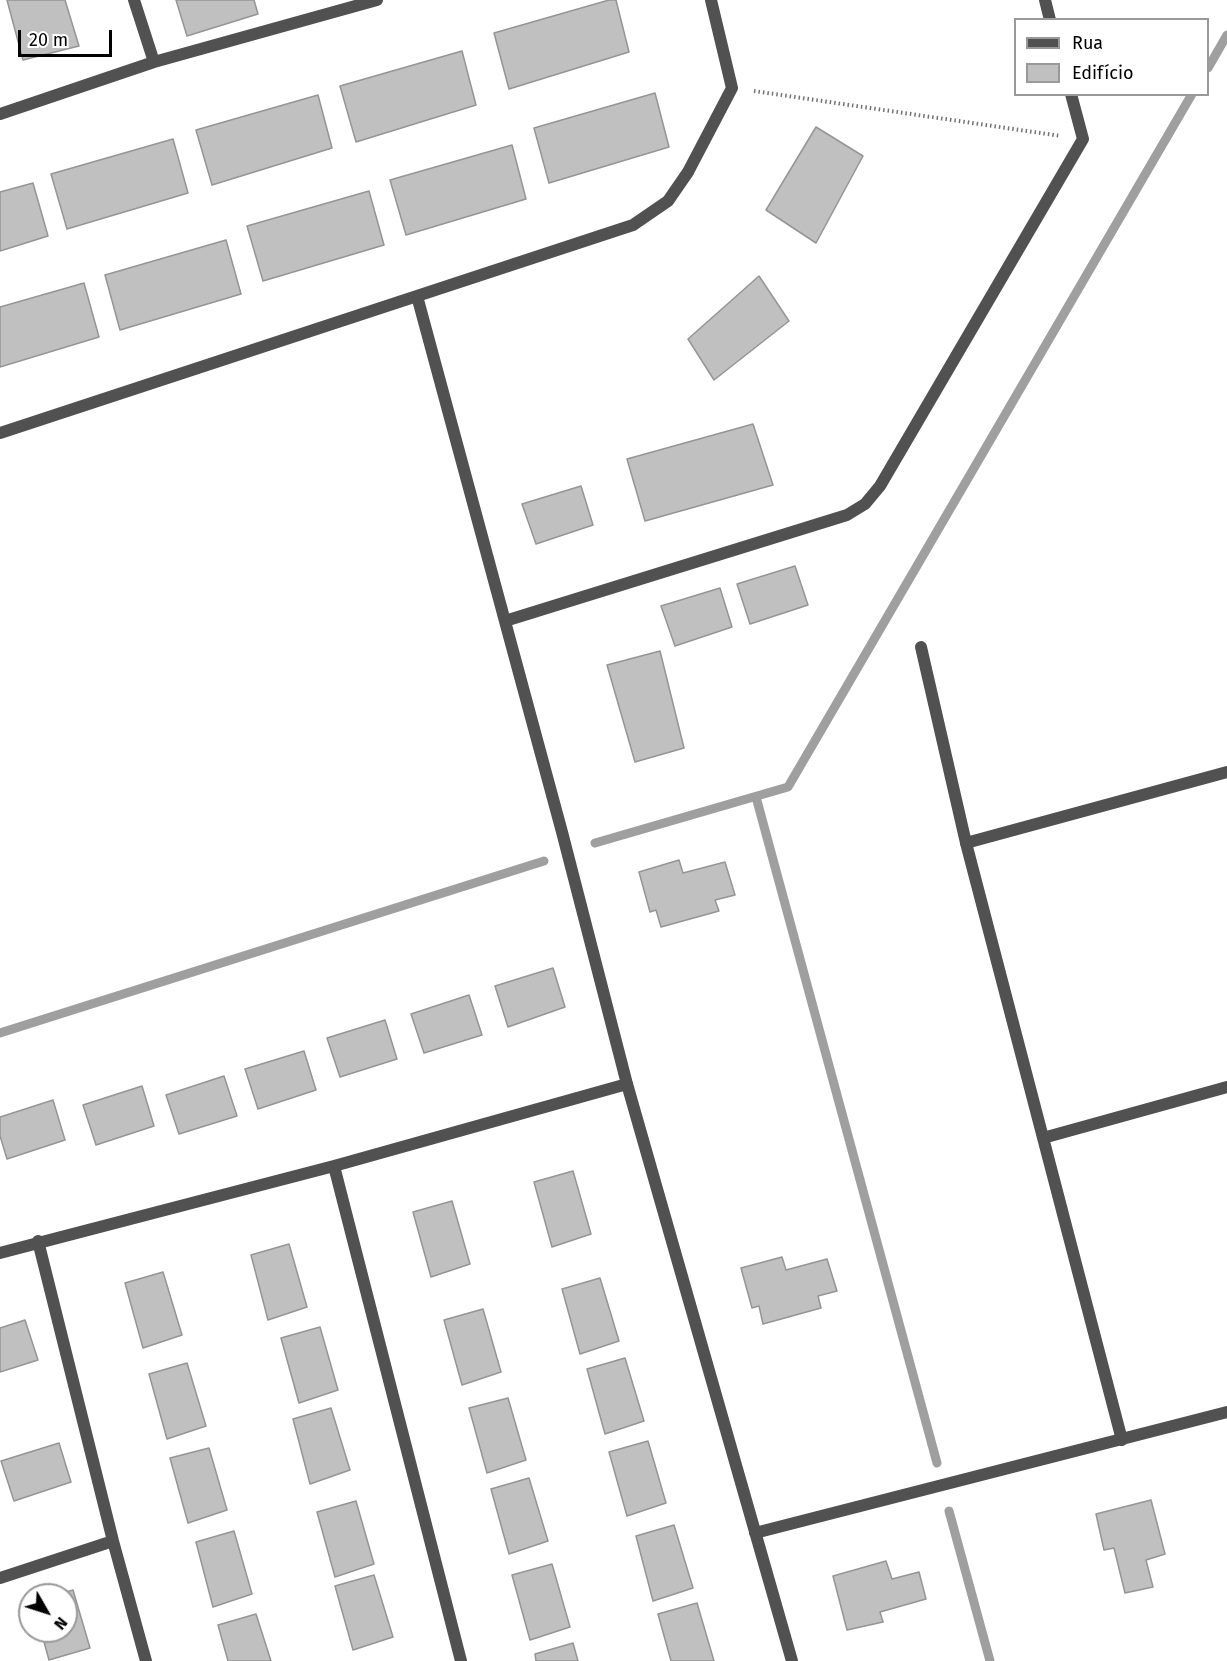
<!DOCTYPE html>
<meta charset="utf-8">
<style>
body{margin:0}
#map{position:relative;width:1227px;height:1661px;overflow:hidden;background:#fff;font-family:"Fira Sans",sans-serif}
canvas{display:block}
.legend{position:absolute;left:1014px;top:18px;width:195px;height:78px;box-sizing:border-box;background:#fff;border:2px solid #999;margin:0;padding:8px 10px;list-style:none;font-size:18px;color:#000}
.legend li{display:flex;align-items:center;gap:12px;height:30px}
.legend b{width:30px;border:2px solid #999}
.north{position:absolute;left:18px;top:1583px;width:60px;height:60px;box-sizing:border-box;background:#fff;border:2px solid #999;border-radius:50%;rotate:129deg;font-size:16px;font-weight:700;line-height:24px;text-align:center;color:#000}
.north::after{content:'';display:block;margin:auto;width:21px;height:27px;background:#000;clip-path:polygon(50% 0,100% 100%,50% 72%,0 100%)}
.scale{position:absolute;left:18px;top:30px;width:94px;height:27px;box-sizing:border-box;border:3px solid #000;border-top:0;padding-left:8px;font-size:18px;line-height:21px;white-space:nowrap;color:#000;-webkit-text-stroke:4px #fff;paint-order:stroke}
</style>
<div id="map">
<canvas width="1227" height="1661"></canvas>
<ul class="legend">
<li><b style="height:8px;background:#515151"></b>Rua</li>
<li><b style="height:16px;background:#c0c0c0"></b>Edifício</li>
</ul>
<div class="north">N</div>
<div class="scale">20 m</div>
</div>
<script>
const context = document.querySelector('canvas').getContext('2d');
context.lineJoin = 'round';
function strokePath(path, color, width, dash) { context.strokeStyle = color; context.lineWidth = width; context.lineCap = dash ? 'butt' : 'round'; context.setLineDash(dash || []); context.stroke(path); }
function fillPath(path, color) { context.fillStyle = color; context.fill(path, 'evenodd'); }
strokePath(new Path2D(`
 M1208,68L1227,35
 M756,797L937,1463
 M595,843L788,787L1192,94
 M0,1033L544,861
 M949,1511L990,1661`), '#9f9f9f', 9);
const building = new Path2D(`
 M7,0H65L79,46L23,60Z
 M176,0H254L258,14L187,36Z
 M609,0H616L629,52L509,89L494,33Z
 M462,51L476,105L356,142L340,86Z
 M655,93L669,147L549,183L534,128Z
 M318,95L332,148L212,185L196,130Z
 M816,127L863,156L816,243L766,210Z
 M173,139L188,193L67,229L51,174Z
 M512,145L526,199L406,235L390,180Z
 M33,183L48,236L0,251V192Z
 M369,191L384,245L263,281L247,226Z
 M226,240L241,294L120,330L105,275Z
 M759,276L789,321L714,380L688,339Z
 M84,283L99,337L0,367V307Z
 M753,424L773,485L645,521L627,459Z
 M581,486L593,525L536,544L522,504Z
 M795,566L808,605L750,624L737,584Z
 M720,588L732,627L675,646L661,606Z
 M660,651L684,748L635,762L607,665Z
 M679,860L683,873L725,862L735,895L715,900L719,911L661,927L656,910L650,912L639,872Z
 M553,968L565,1007L508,1027L495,986Z
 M469,995L482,1035L424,1053L411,1014Z
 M385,1020L397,1059L340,1077L327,1038Z
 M304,1051L316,1090L258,1109L245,1069Z
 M224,1076L237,1116L179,1134L166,1095Z
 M142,1086L154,1126L96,1145L83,1105Z
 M53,1100L65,1140L7,1159L0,1136V1117Z
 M573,1171L591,1234L552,1247L534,1182Z
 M452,1201L470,1264L431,1277L413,1212Z
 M289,1244L307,1307L268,1320L251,1255Z
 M782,1257L786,1270L827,1259L837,1291L818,1296L821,1308L763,1324L759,1306L752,1308L741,1268Z
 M163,1272L182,1335L143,1348L125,1283Z
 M600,1278L619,1341L580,1354L562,1289Z
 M483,1309L501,1372L462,1385L444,1320Z
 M25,1320L38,1360L0,1372V1328Z
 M320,1327L338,1390L299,1403L281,1338Z
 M625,1358L644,1421L605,1434L587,1369Z
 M187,1363L206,1426L167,1439L149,1374Z
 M508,1398L526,1460L487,1473L469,1408Z
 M331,1408L350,1470L310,1484L293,1419Z
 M648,1441L666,1503L627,1516L609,1452Z
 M59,1443L71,1482L14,1501L1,1461Z
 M209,1448L227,1510L188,1523L170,1458Z
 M529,1478L548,1541L509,1554L491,1489Z
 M1151,1500L1165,1554L1146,1560L1153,1587L1125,1593L1114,1548L1104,1550L1096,1514Z
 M356,1501L374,1564L335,1577L317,1512Z
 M674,1525L693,1588L653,1601L636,1536Z
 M234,1531L252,1594L213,1607L196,1542Z
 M886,1561L892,1579L919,1572L926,1599L880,1612L883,1622L847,1630L833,1576Z
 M552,1564L570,1627L530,1640L512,1575Z
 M374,1575L393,1637L353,1650L335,1586Z
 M73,1590L90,1648L49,1660L41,1631H66V1595H56Z
 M697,1603L714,1661H671L658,1614Z
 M256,1614L271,1661H228L218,1625Z
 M573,1643L578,1661H536L535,1654Z`);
fillPath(building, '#c0c0c0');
strokePath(building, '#959595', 1.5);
strokePath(new Path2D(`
 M754,91L1061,136`), '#737373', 4, [1.5, 3]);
strokePath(new Path2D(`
 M921,647L966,843`), '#515151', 12);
strokePath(new Path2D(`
 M134,0L154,62
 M1045,0L1050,20
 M0,114L154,62L377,0
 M417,296L562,832L627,1084L792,1661
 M0,433L633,225L668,201L688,172L732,88L711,0
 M505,621L847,515L865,504L880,486L1083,139L1071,94
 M1043,1138L1227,1087
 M334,1166L461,1661
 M38,1241L113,1541L146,1661
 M0,1253L334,1166L627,1084
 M1122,1440L966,843L1227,772
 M755,1533L1227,1412
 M0,1578L113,1541`), '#515151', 12);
</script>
